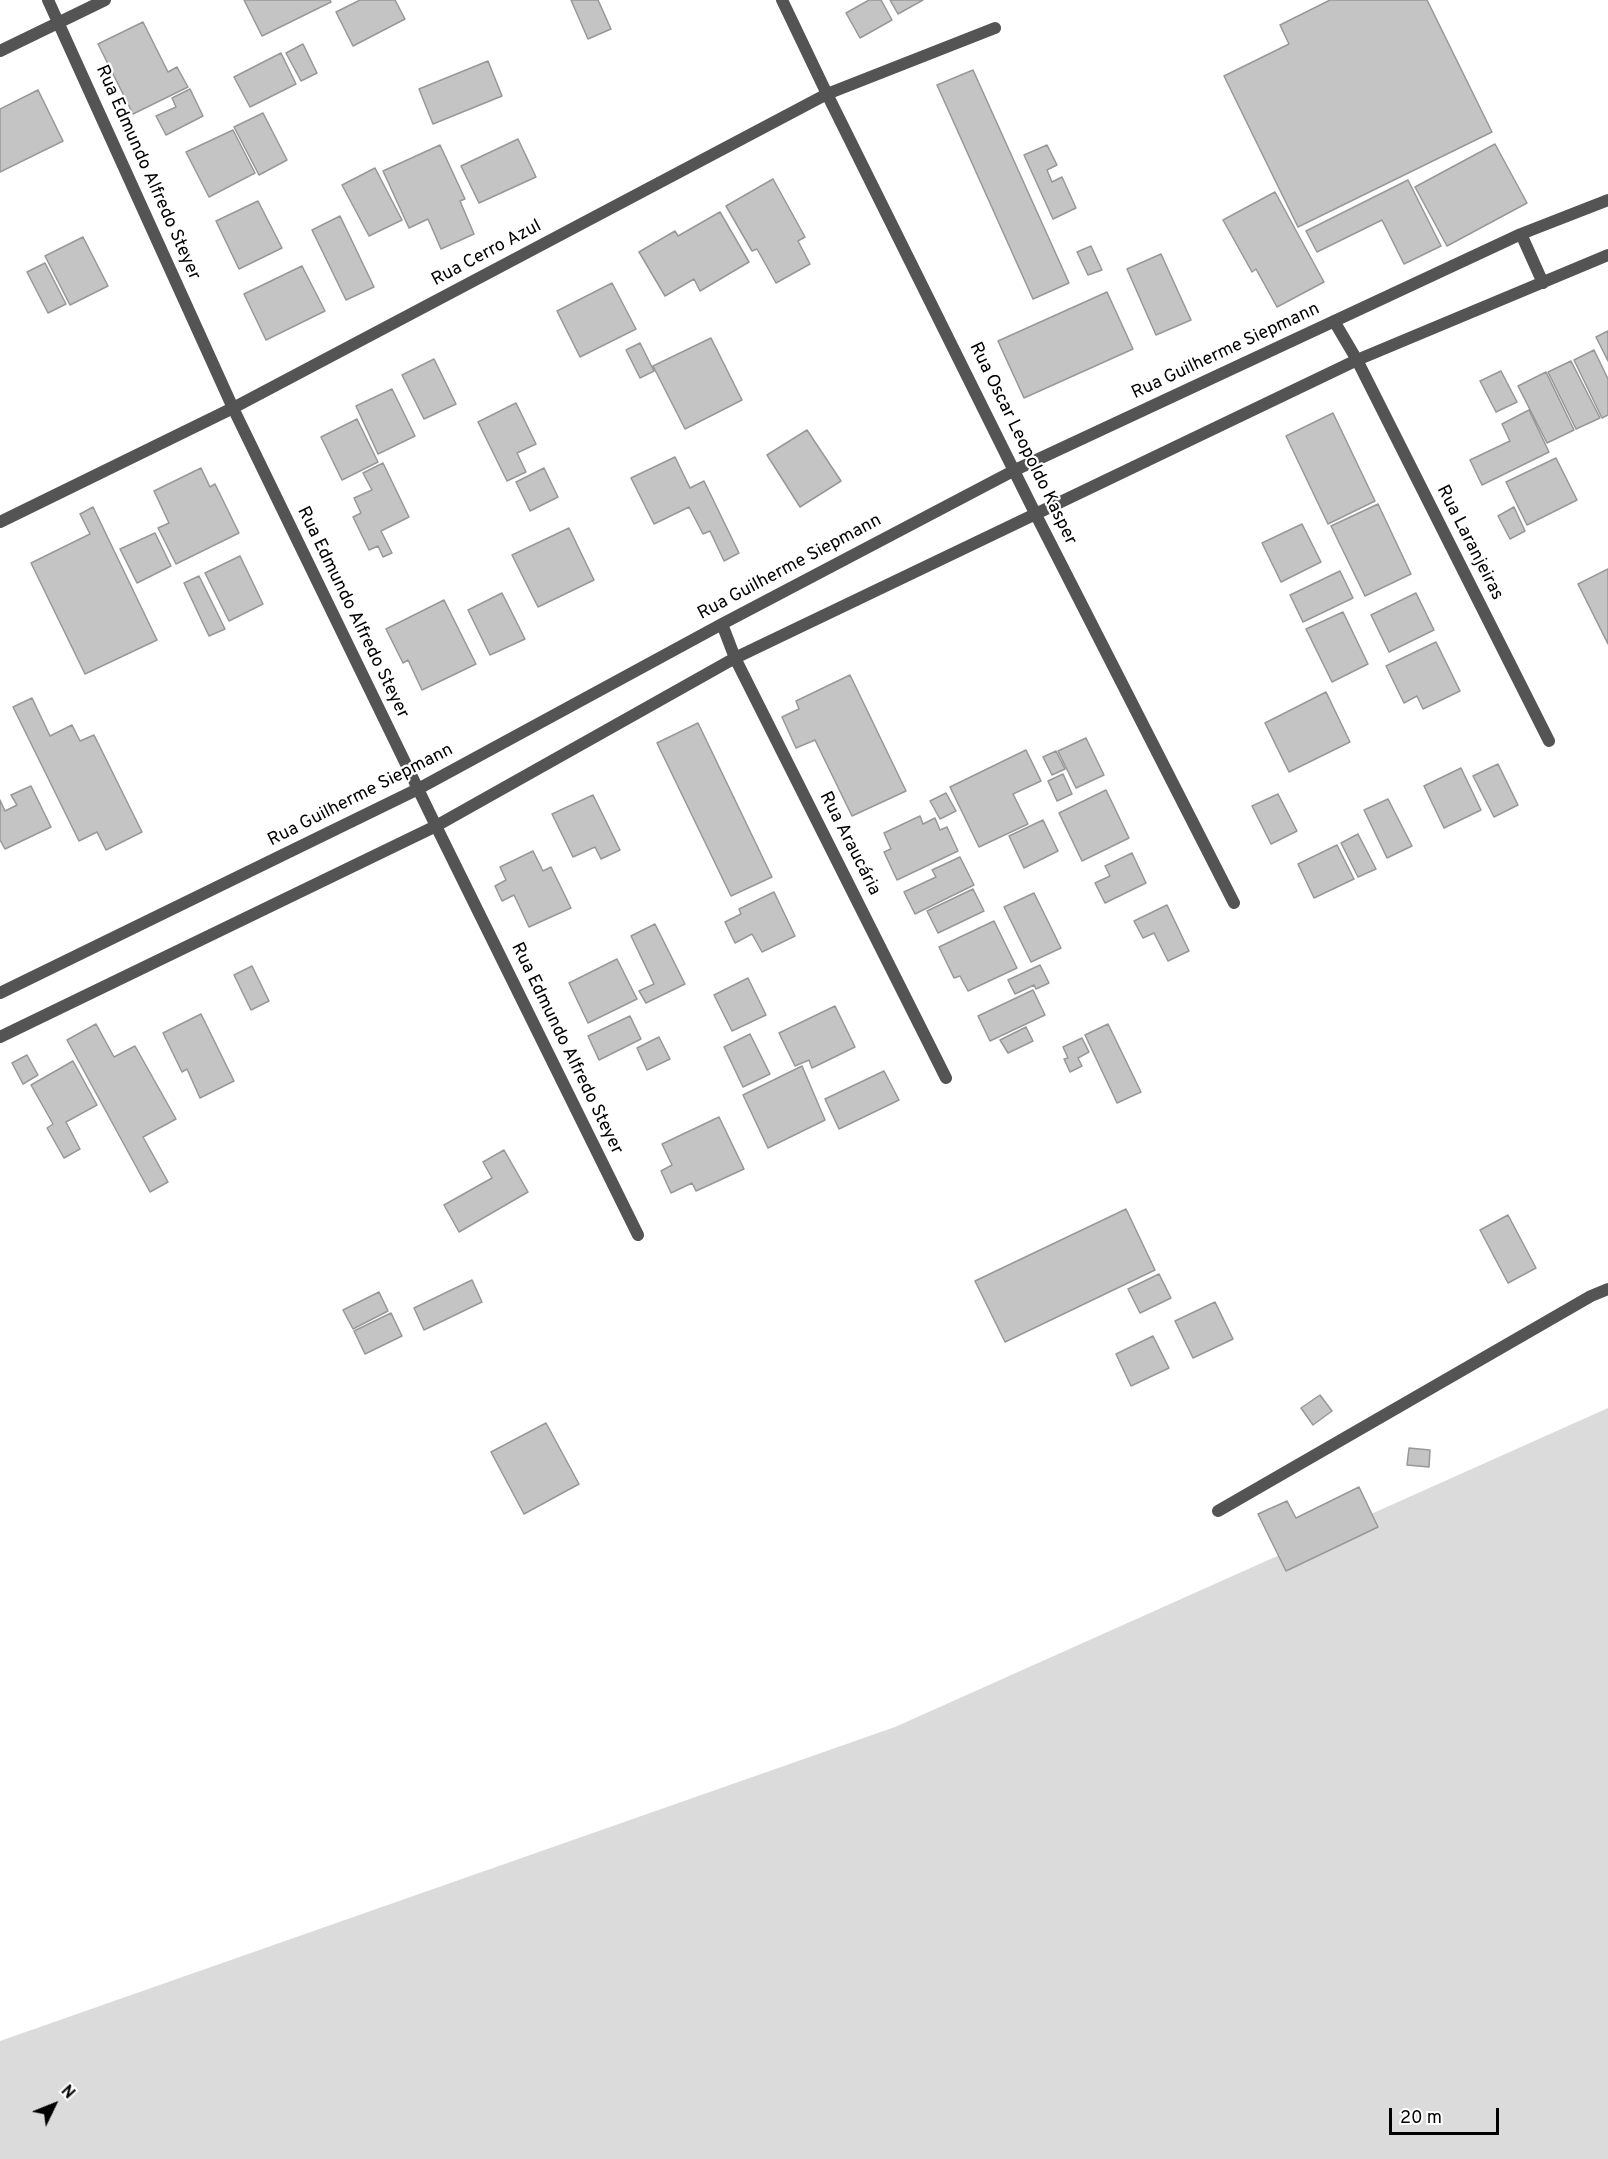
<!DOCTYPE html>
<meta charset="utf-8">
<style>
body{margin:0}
#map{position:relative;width:1608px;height:2159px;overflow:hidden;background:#fff;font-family:Overpass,sans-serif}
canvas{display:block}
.north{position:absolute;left:24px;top:2075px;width:60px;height:60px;-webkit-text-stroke:4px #fff;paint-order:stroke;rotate:47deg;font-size:16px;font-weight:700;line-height:24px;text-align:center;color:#000}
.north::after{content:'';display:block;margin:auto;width:21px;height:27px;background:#000;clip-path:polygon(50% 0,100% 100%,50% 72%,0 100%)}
.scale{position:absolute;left:1389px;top:2108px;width:110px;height:27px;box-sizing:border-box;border:3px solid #000;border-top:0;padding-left:8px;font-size:18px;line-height:21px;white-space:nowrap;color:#000;-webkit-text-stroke:4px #fff;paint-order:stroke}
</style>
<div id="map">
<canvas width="1608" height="2159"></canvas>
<div class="north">N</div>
<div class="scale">20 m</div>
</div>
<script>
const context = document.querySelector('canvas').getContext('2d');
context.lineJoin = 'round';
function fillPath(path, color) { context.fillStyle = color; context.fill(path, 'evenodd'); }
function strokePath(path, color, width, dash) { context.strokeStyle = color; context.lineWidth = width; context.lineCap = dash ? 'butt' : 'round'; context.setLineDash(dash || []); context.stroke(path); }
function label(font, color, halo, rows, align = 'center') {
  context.font = font + ' Overpass,sans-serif'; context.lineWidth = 4.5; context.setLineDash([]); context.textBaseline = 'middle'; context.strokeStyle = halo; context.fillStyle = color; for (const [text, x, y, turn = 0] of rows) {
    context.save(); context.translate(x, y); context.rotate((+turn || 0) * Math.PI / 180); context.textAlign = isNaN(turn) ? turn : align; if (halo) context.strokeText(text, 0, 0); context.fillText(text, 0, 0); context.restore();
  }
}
fillPath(new Path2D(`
 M1608,1408V2159H0V2041L895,1727Z`), '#dbdbdb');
const building = new Path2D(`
 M244,0H330L331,2L262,36Z
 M360,0H395L405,19L353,46L336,12Z
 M571,0H598L611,29L588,39Z
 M869,0H881L892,20L860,38L846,13Z
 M890,0H923L898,14Z
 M1330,0H1427L1492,132L1298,227L1224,76L1289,44L1280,25Z
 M143,22L168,72L177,67L188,87L133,114L98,44Z
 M303,44L317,73L301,81L286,53Z
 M281,53L296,84L250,107L234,77Z
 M488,61L502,96L433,124L419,89Z
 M973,70L1069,283L1033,299L937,85Z
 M190,89L203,116L166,135L156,116L176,107L172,98Z
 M38,90L63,141L0,172V109Z
 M263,113L287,160L259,175L234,127Z
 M233,130L255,173L209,197L186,152Z
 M518,139L536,177L479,203L461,166Z
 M1495,144L1527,203L1447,246L1415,187Z
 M440,145L465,199L460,201L474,234L441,249L428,219L409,228L383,171Z
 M1047,145L1057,165L1047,170L1052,182L1062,177L1076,208L1053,219L1024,155Z
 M375,168L402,220L369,236L342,185Z
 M773,179L805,237L798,241L810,264L776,283L757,249L752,251L726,206Z
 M1408,180L1441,246L1404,264L1382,220L1317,252L1306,231Z
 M1275,192L1324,282L1277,307L1256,269L1252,272L1223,220Z
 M258,201L282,248L239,269L216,221Z
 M720,212L749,262L700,291L694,279L665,296L639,252L675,231L678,236Z
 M340,216L374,287L346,300L312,230Z
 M83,237L108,286L70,305L45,256Z
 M1091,246L1102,270L1088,275L1077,252Z
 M1161,254L1191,320L1156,335L1127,269Z
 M45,263L66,304L48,313L27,272Z
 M302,266L325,311L266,340L244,294Z
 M612,283L636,329L580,357L557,311Z
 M1107,292L1133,349L1024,398L998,341Z
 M1608,331V361L1596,337Z
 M711,338L742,400L685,429L653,366Z
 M640,343L654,371L640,378L626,350Z
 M1594,350L1608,379V415L1602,418L1574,360Z
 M434,359L456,404L424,419L402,375Z
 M1571,361L1600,418L1576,429L1548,372Z
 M1501,371L1517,402L1496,412L1480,381Z
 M1546,372L1574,430L1547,443L1518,386Z
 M392,389L415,436L378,454L356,406Z
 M516,403L536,444L517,453L526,472L507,481L478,422Z
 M1529,410L1549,452L1482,485L1470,460L1510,441L1502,424Z
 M1333,413L1375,501L1328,524L1286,436Z
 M357,419L378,462L342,480L321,437Z
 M807,430L841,481L800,507L767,455Z
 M675,457L690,488L704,481L739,553L724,561L710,531L703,534L689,507L654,524L631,478Z
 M1556,458L1577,500L1527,525L1506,482Z
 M383,463L409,517L381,531L392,553L383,557L378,546L369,550L353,517L361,513L354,498L372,490L363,473Z
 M201,468L210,487L215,484L239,533L176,564L158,528L169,523L154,491Z
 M544,468L558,497L530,511L516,482Z
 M1378,504L1411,574L1365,596L1331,526Z
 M93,507L157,640L85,674L31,563L90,534L80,514Z
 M1514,507L1525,531L1510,539L1498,516Z
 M1302,524L1321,562L1281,582L1262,543Z
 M569,528L594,580L538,607L512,555Z
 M155,533L171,566L137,583L120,549Z
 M240,556L263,604L229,621L205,573Z
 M1608,569V644L1578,584Z
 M1340,571L1353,598L1303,622L1290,595Z
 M199,576L225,629L209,636L184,583Z
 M502,593L525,639L490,655L468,610Z
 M1416,593L1434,630L1389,652L1371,615Z
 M444,600L476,664L422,690L408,660L403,663L386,629Z
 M1343,612L1368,664L1332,682L1306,629Z
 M1436,642L1460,691L1423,709L1417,696L1404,703L1386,666Z
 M850,675L906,791L852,816L815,740L796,748L782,717L799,709L796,701Z
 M1326,692L1350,742L1289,772L1265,723Z
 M32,698L50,736L72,725L80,741L94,735L142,832L106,850L97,832L79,841L13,707Z
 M698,723L772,877L731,896L657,743Z
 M1086,738L1104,775L1076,788L1058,751Z
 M1026,750L1041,781L1013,794L1028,824L979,847L950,787Z
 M1056,751L1065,769L1052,775L1043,757Z
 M1498,764L1518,805L1494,817L1473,776Z
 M1461,768L1481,810L1444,828L1424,786Z
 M1063,774L1072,794L1057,801L1048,781Z
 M31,786L51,827L5,849L0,840V800L5,811L17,805L11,795Z
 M1106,790L1129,838L1082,861L1059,813Z
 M946,793L956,811L940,819L930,801Z
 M1278,794L1297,831L1271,844L1252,806Z
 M593,795L620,850L601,859L595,847L573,857L552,814Z
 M1388,799L1412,846L1387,858L1364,810Z
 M920,816L923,824L935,818L940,830L947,827L958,851L897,880L884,852L891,849L884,833Z
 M1043,820L1058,851L1024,868L1009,836Z
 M1358,834L1376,869L1358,877L1341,843Z
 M1337,845L1354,879L1314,898L1298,864Z
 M533,851L543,871L551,867L571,908L529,927L514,895L502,901L495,886L506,880L500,867Z
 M1132,853L1146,883L1105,903L1095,883L1110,876L1105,866Z
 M960,857L974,885L915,914L904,892L936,877L932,870Z
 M973,889L984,911L938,933L927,911Z
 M774,892L795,936L762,952L752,934L735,943L725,922L741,914L739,909Z
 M1034,893L1061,948L1031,962L1004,907Z
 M1167,905L1189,951L1168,961L1154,933L1143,938L1134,921Z
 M994,921L1017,968L968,991L960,976L954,978L939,947Z
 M655,924L685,984L646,1003L639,991L654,984L631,936Z
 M617,959L637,999L588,1023L569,983Z
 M1040,965L1049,983L1036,989L1034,985L1015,994L1008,980Z
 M252,966L269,1001L251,1010L234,975Z
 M748,978L766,1015L732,1031L714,995Z
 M1033,990L1045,1015L990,1041L978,1016Z
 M835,1006L855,1047L812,1068L809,1060L795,1066L779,1033Z
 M201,1014L234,1081L200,1098L187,1069L182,1072L163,1033Z
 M630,1016L641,1039L599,1060L588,1036Z
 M96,1024L114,1057L135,1046L176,1119L143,1137L168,1182L150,1192L67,1040Z
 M1108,1024L1141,1092L1117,1103L1085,1035Z
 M1026,1027L1033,1041L1008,1053L1000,1040Z
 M750,1034L770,1074L743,1087L724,1047Z
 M659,1037L670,1059L647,1070L637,1048Z
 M1082,1038L1089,1052L1078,1058L1082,1066L1070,1072L1064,1059L1068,1058L1063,1047Z
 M27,1055L38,1075L23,1084L12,1063Z
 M73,1061L97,1105L66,1122L80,1149L64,1158L47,1128L53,1124L31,1085Z
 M802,1066L825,1120L768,1148L743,1095Z
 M884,1071L899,1100L839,1129L825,1099Z
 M719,1117L744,1169L696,1191L692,1183L671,1193L661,1171L672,1165L662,1144Z
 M504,1150L528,1192L459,1232L444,1205L492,1178L483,1162Z
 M1126,1209L1155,1270L1005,1342L975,1281Z
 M1508,1215L1536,1268L1508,1283L1480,1230Z
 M1159,1274L1171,1298L1140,1313L1128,1289Z
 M472,1280L482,1302L424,1330L414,1308Z
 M379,1292L388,1311L353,1329L343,1310Z
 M1215,1302L1233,1339L1193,1358L1175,1321Z
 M391,1313L402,1336L365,1354L354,1331Z
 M1153,1336L1169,1368L1131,1386L1116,1354Z
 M1320,1395L1332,1411L1313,1425L1301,1408Z
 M546,1423L579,1484L524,1514L491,1452Z
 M1409,1448L1430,1450L1429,1467L1407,1465Z
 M1359,1487L1378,1527L1286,1571L1258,1514L1287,1501L1296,1518Z`);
fillPath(building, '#c4c4c4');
strokePath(building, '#989898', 1.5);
strokePath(new Path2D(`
 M48,0L233,408L436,826L638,1235
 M995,28L827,94L1035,513L1234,903
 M0,51L105,0
 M1521,234L1543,283
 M1334,321L1357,360L1549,741
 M722,624L735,658L946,1078
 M0,993L418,789L722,624L1015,470L1521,234L1608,200
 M0,1037L436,826L735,658L1357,360L1608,255
 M1218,1511L1591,1296L1608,1289`), '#545454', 12);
strokePath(new Path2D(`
 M0,522L233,408L827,94L782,0`), '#545454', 12);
label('18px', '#000', '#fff', [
 ["Rua Edmundo Alfredo Steyer",147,173,66],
 ["Rua Cerro Azul",487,254,-28],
 ["Rua Guilherme Siepmann",1226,352,-25],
 ["Rua Oscar Leopoldo Kasper",1022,444,64],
 ["Rua Laranjeiras",1469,543,63],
 ["Rua Guilherme Siepmann",790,568,-28],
 ["Rua Edmundo Alfredo Steyer",352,613,64],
 ["Rua Guilherme Siepmann",361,796,-27],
 ["Rua Araucária",849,844,63],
 ["Rua Edmundo Alfredo Steyer",566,1049,64]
]);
</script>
